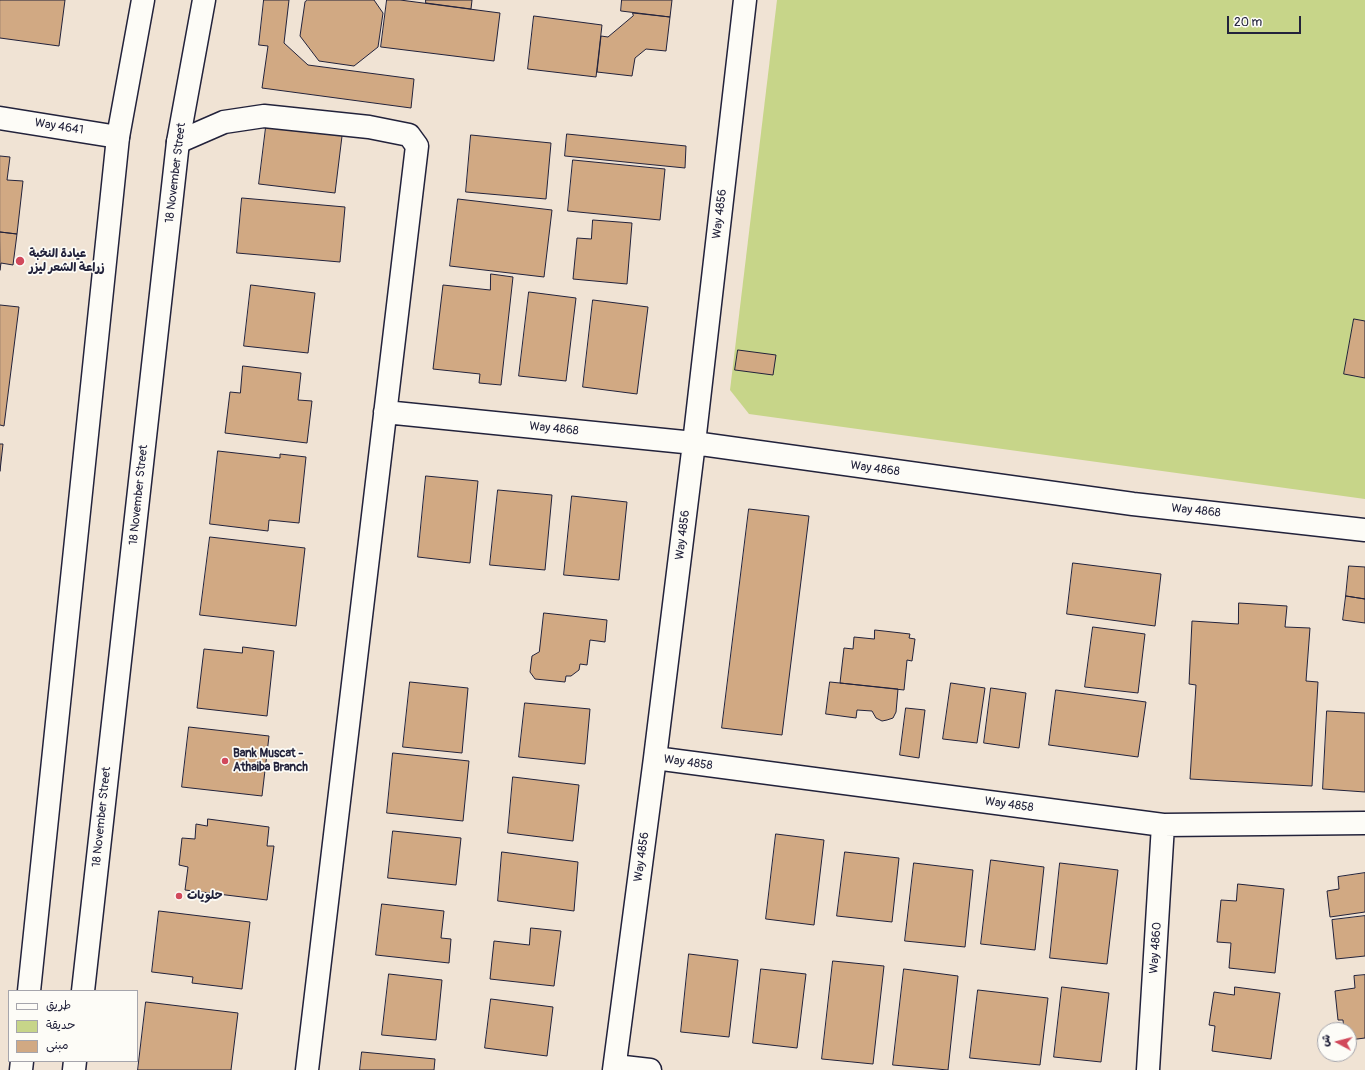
<!DOCTYPE html>
<meta charset="utf-8">
<style>
body{margin:0}
#map{position:relative;width:1365px;height:1070px;overflow:hidden;background:#f0e3d4;font-family:Pangolin,"Playpen Sans Arabic",sans-serif}
canvas{display:block}
.legend{position:absolute;left:8px;top:990px;width:130px;height:72px;box-sizing:border-box;background:#fdfcf7;border:1px solid #a5a5ac;margin:0;padding:5px 7px;list-style:none;font-size:12px;color:#22223b}
.legend li{display:flex;align-items:center;gap:8px;height:20px}
.legend b{width:20px;border:1px solid #a5a5ac}
.north{position:absolute;left:1317px;top:1022px;width:40px;height:40px;box-sizing:border-box;background:#fdfcf7;border:1px solid #a5a5ac;border-radius:50%;rotate:277deg;font-size:11px;font-weight:700;line-height:16px;text-align:center;color:#22223b}
.north::after{content:'';display:block;margin:auto;width:14px;height:18px;background:#d1495b;clip-path:polygon(50% 0,100% 100%,50% 72%,0 100%)}
.scale{position:absolute;left:1227px;top:16px;width:74px;height:18px;box-sizing:border-box;border:2px solid #22223b;border-top:0;padding-left:5px;font-size:12px;line-height:14px;white-space:nowrap;color:#22223b;-webkit-text-stroke:3px #fdfcf7;paint-order:stroke}
</style>
<div id="map">
<canvas width="1365" height="1070"></canvas>
<ul class="legend">
<li><b style="height:5px;background:#fdfcf7"></b>طريق</li>
<li><b style="height:11px;background:#c7d589"></b>حديقة</li>
<li><b style="height:11px;background:#d1a983"></b>مبنى</li>
</ul>
<div class="north">ش</div>
<div class="scale">20 m</div>
</div>
<script>
const context = document.querySelector('canvas').getContext('2d');
context.lineJoin = 'round';
function fillPath(path, color) { context.fillStyle = color; context.fill(path, 'evenodd'); }
function strokePath(path, color, width, dash) { context.strokeStyle = color; context.lineWidth = width; context.lineCap = dash ? 'butt' : 'round'; context.setLineDash(dash || []); context.stroke(path); }
function label(font, color, halo, rows, align = 'center') {
  context.font = font + ' Pangolin,"Playpen Sans Arabic",sans-serif'; context.lineWidth = 3.5; context.setLineDash([]); context.textBaseline = 'middle'; context.strokeStyle = halo; context.fillStyle = color; for (const [text, x, y, turn = 0] of rows) {
    context.save(); context.translate(x, y); context.rotate((+turn || 0) * Math.PI / 180); context.textAlign = isNaN(turn) ? turn : align; if (halo) context.strokeText(text, 0, 0); context.fillText(text, 0, 0); context.restore();
  }
}
fillPath(new Path2D(`
 M777,0H1365V499L749,414L730,390Z`), '#c7d589');
const building = new Path2D(`
 M0,0H65L59,46L0,38Z
 M264,0H289L284,43L308,65L414,79L411,108L262,88L268,46L259,45Z
 M308,0H374L383,13L378,47L354,66L319,61L300,36L305,2Z
 M387,0H400L500,13L494,61L381,47Z
 M426,0H472L471,9L426,3Z
 M622,0H672L670,17L621,11Z
 M633,13L670,17L666,51L646,49L635,58L632,76L597,72L601,36L608,37L633,16Z
 M534,16L602,25L596,77L528,69Z
 M267,119L343,128L335,193L259,184Z
 M567,134L686,146L685,168L565,156Z
 M471,135L551,143L546,199L466,192Z
 M0,156L10,157L7,180L23,181L17,234L0,232Z
 M573,160L665,169L660,220L568,211Z
 M242,198L345,207L340,262L237,253Z
 M458,199L552,210L544,277L450,266Z
 M593,220L632,223L627,284L573,279L577,238L591,239Z
 M0,232L17,234L13,265L1,263L0,270Z
 M491,274L513,277L501,385L479,383L480,374L433,369L443,285L490,290Z
 M251,285L315,293L308,353L244,346Z
 M529,292L576,298L566,381L519,376Z
 M593,300L648,307L637,394L583,387Z
 M0,305L19,307L4,426L0,425Z
 M1354,319L1365,321V378L1344,374Z
 M738,350L776,355L773,375L735,370Z
 M243,366L301,373L298,400L312,401L307,443L225,433L230,392L240,393Z
 M0,444H3L0,471Z
 M218,451L280,458V454L306,457L299,523L269,520L268,531L210,524Z
 M426,476L478,481L470,563L418,557Z
 M498,490L552,495L545,570L490,565Z
 M572,496L627,502L619,580L564,575Z
 M749,509L809,516L782,735L722,728Z
 M210,537L305,548L296,626L200,615Z
 M1073,563L1161,574L1155,626L1067,614Z
 M1349,566L1365,567V599L1346,596Z
 M1346,596L1365,599V623L1343,620Z
 M1239,603L1287,606L1285,627L1310,628L1306,681L1318,682L1312,786L1190,779L1196,685L1189,684L1192,621L1238,624Z
 M544,613L607,620L605,642L590,640L587,665L580,664L579,670L571,676H566L565,682L535,679L530,672L532,656L539,652Z
 M1093,627L1145,634L1138,693L1085,687Z
 M875,630L910,634L909,638L915,639L912,661L907,660L904,690L840,683L844,648L853,649L854,637L874,639Z
 M243,647L274,651L267,716L197,708L204,649L242,653Z
 M410,682L468,688L462,753L403,747Z
 M830,682L898,689L896,712L893,718L887,720L882,721L876,718L872,711L857,710L856,718L826,714Z
 M951,683L985,688L977,743L943,739Z
 M991,688L1026,693L1019,748L984,743Z
 M1056,690L1146,702L1138,757L1049,745Z
 M525,703L590,709L585,764L519,757Z
 M906,708L925,710L919,758L900,755Z
 M1327,711L1365,713V792L1323,789Z
 M189,727L269,736L262,796L182,787Z
 M393,753L469,761L463,821L387,813Z
 M513,777L579,785L573,841L508,833Z
 M208,819L269,827L267,846H274L267,900L185,890L188,867L179,865L182,838L195,839L196,824L207,826Z
 M393,831L461,838L456,885L388,878Z
 M776,834L824,840L814,925L766,919Z
 M502,852L578,862L574,911L498,901Z
 M845,852L899,858L892,922L837,916Z
 M991,860L1044,867L1035,950L981,944Z
 M914,863L973,870L965,947L905,941Z
 M1060,863L1118,870L1107,964L1050,958Z
 M1365,873V912L1330,917L1327,891L1339,889L1338,877Z
 M1238,884L1284,889L1275,973L1229,968L1231,943L1217,942L1221,900L1236,901Z
 M382,904L444,911L441,938L451,939L449,963L376,955Z
 M159,911L250,922L242,989L192,983L193,977L152,972Z
 M1365,916V956L1336,959L1332,920Z
 M531,928L561,931L554,986L490,979L494,941L529,945Z
 M689,954L738,960L729,1037L681,1032Z
 M833,961L884,966L873,1064L822,1059Z
 M761,969L806,974L797,1048L753,1043Z
 M904,969L958,976L948,1070L893,1065Z
 M389,974L442,980L436,1040L382,1035Z
 M1365,975V1038L1349,1040V1030H1344L1343,1020H1338L1335,991L1355,988L1354,976Z
 M1062,987L1109,993L1101,1062L1054,1057Z
 M1235,987L1280,993L1271,1059L1212,1051L1215,1026L1209,1025L1214,992L1234,995Z
 M978,990L1048,998L1040,1065L970,1058Z
 M491,999L553,1007L547,1056L485,1048Z
 M146,1002L238,1013L231,1070H138Z
 M362,1052L435,1059L434,1070H360Z`);
fillPath(building, '#d1a983');
strokePath(building, '#22223b', 1);
const minor = new Path2D(`
 M0,118L118,137
 M178,142L224,122L264,116L369,127L409,135L417,146L307,1070
 M385,412L694,443L1133,504L1365,530
 M655,758L1163,825L1365,823
 M615,1066L650,1070
 M614,1070L655,758L694,443L745,0
 M1148,1070L1163,825`);
const primary = new Path2D(`
 M29,991L118,137L143,0
 M83,991L178,142L204,0
 M21,1070L22,1061
 M74,1070L75,1061`);
strokePath(minor, '#22223b', 25);
strokePath(primary, '#22223b', 25);
strokePath(minor, '#fdfcf7', 22);
strokePath(primary, '#fdfcf7', 22);
for (const [x, y, r, color] of [
 [20,261,5,"#d1495b"],
 [225,761,4,"#d1495b"],
 [179,896,4,"#d1495b"]
]) { const dot = new Path2D(); dot.arc(x, y, r, 0, 2 * Math.PI); context.fillStyle = color; context.fill(dot); strokePath(dot, '#fdfcf7', 1.5); }
label('12px', '#22223b', '#fdfcf7', [
 ["Way 4641",59,127,9],
 ["18 November Street",176,173,-83],
 ["Way 4856",720,214,-83],
 ["Way 4868",554,429,6],
 ["Way 4868",875,469,8],
 ["18 November Street",139,495,-84],
 ["Way 4868",1196,511,6],
 ["Way 4856",683,535,-83],
 ["Way 4858",688,763,8],
 ["Way 4858",1009,805,8],
 ["18 November Street",102,817,-84],
 ["Way 4856",642,857,-82],
 ["Way 4860",1156,948,-86]
]);
label('bold 12px', '#22223b', '#fdfcf7', [
 ["عيادة النخبة",29,254],
 ["زراعة الشعر ليزر",29,268],
 ["Bank Muscat -",233,754],
 ["Athaiba Branch",233,768],
 ["حلويات",187,896]
], 'left');
</script>
